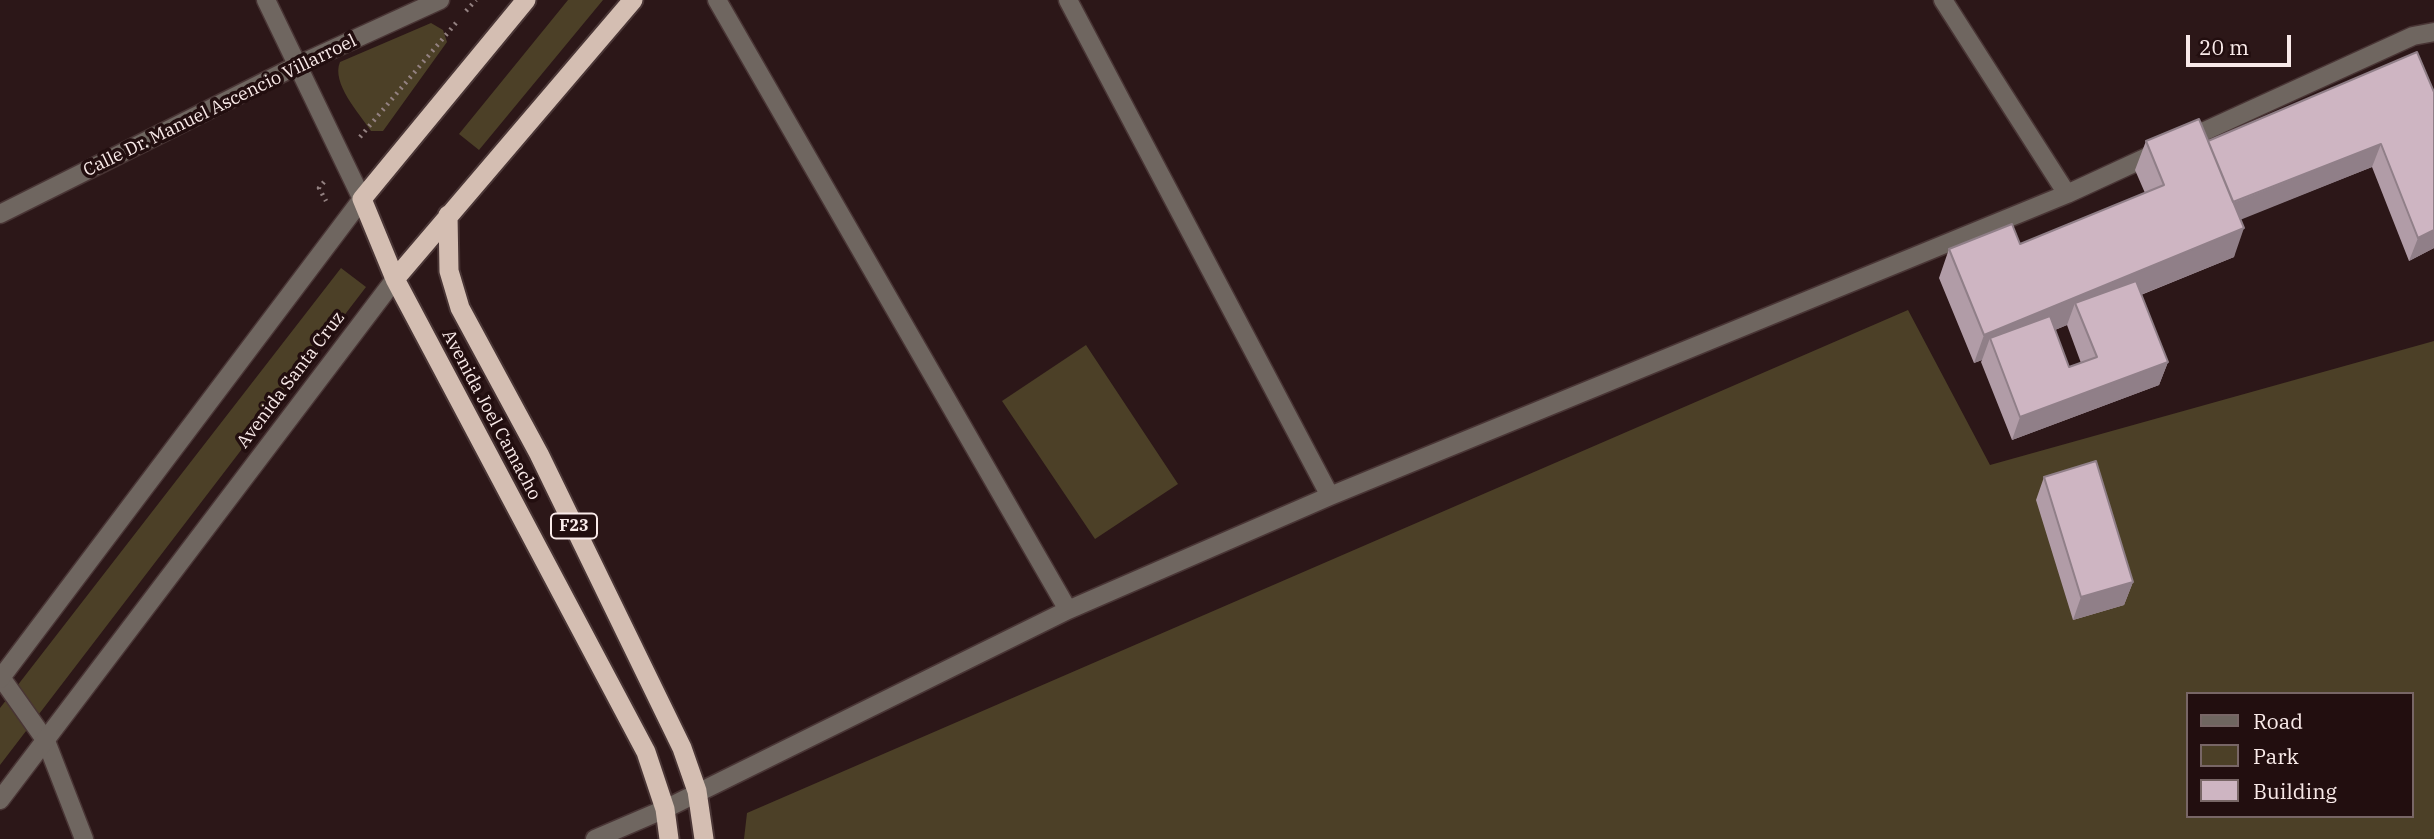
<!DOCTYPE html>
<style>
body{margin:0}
#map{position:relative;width:2434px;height:839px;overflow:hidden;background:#2c1718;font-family:"IBM Plex Serif",serif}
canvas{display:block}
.legend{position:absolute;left:2186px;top:692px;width:228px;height:126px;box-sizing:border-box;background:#220e0f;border:2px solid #786666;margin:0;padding:9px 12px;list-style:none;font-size:21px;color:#f9eae9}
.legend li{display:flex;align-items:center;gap:14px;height:35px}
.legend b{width:35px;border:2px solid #786666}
.scale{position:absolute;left:2186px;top:35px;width:105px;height:32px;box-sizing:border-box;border:4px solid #f9eae9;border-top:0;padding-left:9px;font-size:21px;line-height:24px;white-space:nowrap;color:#f9eae9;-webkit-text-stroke:5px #220e0f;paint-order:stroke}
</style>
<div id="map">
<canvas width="2434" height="839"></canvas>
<ul class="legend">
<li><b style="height:9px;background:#6f6660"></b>Road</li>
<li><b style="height:19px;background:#4c4027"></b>Park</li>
<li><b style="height:19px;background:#ceb5c2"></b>Building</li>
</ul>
<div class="scale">20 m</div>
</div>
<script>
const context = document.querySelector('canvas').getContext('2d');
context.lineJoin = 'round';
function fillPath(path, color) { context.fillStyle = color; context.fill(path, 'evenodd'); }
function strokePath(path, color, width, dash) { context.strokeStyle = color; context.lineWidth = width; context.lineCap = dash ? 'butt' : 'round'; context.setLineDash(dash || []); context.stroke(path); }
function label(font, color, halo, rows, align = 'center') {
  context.font = font + ' "IBM Plex Serif",serif'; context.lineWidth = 7; context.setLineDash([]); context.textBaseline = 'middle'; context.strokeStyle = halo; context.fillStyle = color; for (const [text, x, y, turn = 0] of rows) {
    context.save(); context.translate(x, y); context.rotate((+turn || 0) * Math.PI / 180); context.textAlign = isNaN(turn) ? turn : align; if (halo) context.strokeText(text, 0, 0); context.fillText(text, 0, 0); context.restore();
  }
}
fillPath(new Path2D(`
 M568,0H603L479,150L459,134Z
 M431,23L443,30L447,42L383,131H371C359,113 331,83 340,62Z
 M341,268L366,287L0,765V708Z
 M1908,310L1990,465L2434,341V839H744L747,813ZM2187,694H2411V816H2187Z
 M1086,345L1178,484L1095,539L1002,401Z`), '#4c4027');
const minor = new Path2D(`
 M266,0L362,199
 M717,0L1068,610
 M1068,0L1330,496
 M1943,0L2067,194
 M2183,141L2413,36L2434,32
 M0,214L298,65L440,0
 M0,676L46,741L84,839
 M595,839L665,809L1068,610L1330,496L2067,194L2158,152`);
const tertiary = new Path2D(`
 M0,679L362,199
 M0,800L395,279`);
const trunk = new Path2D(`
 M526,0L362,199L395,279L646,752L665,809L669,839
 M448,215L449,271L460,308L539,454L682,748L697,791L704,839
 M395,279L633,0`);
strokePath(minor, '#493535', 21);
strokePath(tertiary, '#493535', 21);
strokePath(trunk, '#493535', 23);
strokePath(new Path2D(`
 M466,11L476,0
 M360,137L456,23
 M324,182L319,188L326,201`), '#938181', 4.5, [2, 5]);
strokePath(minor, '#6f6660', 18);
strokePath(tertiary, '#6f6660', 18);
strokePath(trunk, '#d4beb2', 19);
fillPath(new Path2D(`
 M2434,92V248L2409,261L2372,167L2240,219L2234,257L2141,295L2168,362L2159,385L2012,440L1981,362L1982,360L1974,363L1939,278L1949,249L2020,244L2145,193L2135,170L2146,141H2208ZM2067,325L2081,363L2069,367L2055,330Z
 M2044,477L2133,582L2124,605L2073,620L2036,500Z`), '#b19ca7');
fillPath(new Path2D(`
 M2381,144L2372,167L2225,226L2233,203Z
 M2244,228L2234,257L2081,319L2075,303L2067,325L1996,354L1990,338L1982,360L1974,363L1984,335Z
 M2434,230V248L2409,261L2418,238Z
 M2168,362L2159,385L2012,440L2020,417Z
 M2133,582L2124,605L2073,620L2081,597Z`), '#907f88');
const building = new Path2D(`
 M2417,52L2434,92V230L2418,238L2381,144L2233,202L2208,141Z
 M2199,119L2244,228L1984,335L1949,249L2012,224L2020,244L2164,185L2146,141Z
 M2136,281L2168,362L2020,417L1990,338L2050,316L2069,367L2097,357L2075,303Z
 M2096,461L2133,582L2081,597L2044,477Z`);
fillPath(building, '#ceb5c2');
strokePath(building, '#907f88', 2);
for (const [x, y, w] of [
 [574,526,46]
]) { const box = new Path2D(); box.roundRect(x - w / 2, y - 12.5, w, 25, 5); context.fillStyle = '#220e0f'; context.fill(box); strokePath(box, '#f9eae9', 2); }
label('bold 16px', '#f9eae9', null, [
 ["F23",574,526]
]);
label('18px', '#f9eae9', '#220e0f', [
 ["Calle Dr. Manuel Ascencio Villarroel",220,106,-26],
 ["Avenida Santa Cruz",291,380,-53],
 ["Avenida Joel Camacho",491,415,62]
]);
</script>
